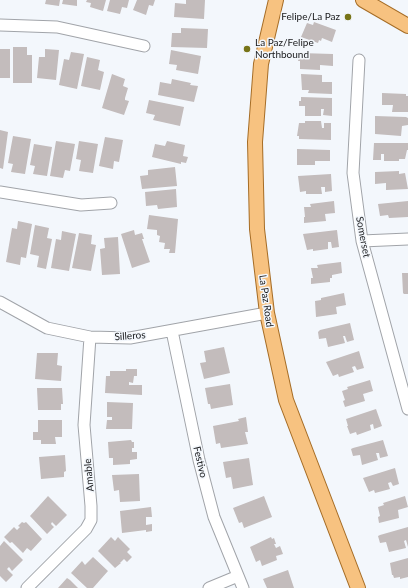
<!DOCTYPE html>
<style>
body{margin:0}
canvas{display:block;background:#f3f7fc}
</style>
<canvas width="408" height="588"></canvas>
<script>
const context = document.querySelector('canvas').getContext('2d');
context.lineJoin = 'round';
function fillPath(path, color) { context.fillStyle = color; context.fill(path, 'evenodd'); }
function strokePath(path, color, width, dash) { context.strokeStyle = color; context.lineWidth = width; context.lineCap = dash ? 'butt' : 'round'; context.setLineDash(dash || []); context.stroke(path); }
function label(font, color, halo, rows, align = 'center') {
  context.font = font + ' Lato,sans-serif'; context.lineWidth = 3; context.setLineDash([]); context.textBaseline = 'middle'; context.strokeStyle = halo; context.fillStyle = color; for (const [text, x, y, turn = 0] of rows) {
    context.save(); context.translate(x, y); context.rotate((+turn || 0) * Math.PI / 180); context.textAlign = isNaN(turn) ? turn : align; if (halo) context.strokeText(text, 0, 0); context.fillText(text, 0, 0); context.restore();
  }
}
fillPath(new Path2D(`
 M46,0H60L59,6L45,4Z
 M63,0H77V6L62,4Z
 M87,0H106L103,11L90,7L91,3L86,2Z
 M110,0H129L127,8L122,7L120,14L107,11Z
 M137,0H155L153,6L149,5L146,15L133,10Z
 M186,0H205L204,19L174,17L175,3L186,4Z
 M314,22L336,30L332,42L322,38L321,41L319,40L318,43L301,37L307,23L313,25Z
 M181,28L208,29L207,48L171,47L172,33H181Z
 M13,47H27V55H32V83H13Z
 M0,49H10V78H0Z
 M45,49L59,50L56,80L37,78L39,57H45Z
 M171,50L201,56L198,74L176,70L177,65L169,64Z
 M71,52L84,54L77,89L59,85L64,59L69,60Z
 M300,53L333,54V66L320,65V70L300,69V61H298Z
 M87,57L100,60L98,70L104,72L100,90L81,86Z
 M112,74L125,79L123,86L128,88L125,98V100L129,101L124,115L102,108Z
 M301,74L322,75V82H332V94L308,93L309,90H302Z
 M172,79L191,83L190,85L198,86L194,102L158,95L160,82L171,84Z
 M382,93L406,94V96H408V112H392L393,105H382Z
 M301,97L332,98V116L323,115L324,109H321V116H305V106H299V101H301Z
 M149,100L184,107L180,126L153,120L155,115L146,113Z
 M375,116L406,117L408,118V125L402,126L401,136L375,134Z
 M305,121H321L322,128H324V123H331V140L299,139V136H297L299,123H305Z
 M0,130L8,132L3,169L0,168Z
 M13,136L31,139L25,174L11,172L13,164L8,163Z
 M105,137L123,140L119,162L114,161L113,169L99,166Z
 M56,141L75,144L70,171L65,170L63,178L50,176Z
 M79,141L98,144L93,173L79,171L81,160L76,159Z
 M167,141L185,145L183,156L188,157L186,163L181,162V164L152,157L155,144L165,146Z
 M374,143H408V150H407L405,159H399V161H384V154H381V160H373Z
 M34,144L52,147L47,176L33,174L35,166L30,165Z
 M297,149L330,150V161H315V165H297Z
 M175,167L177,186L142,189L140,176L148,175V170Z
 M399,171V174L405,173L408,189L386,190V183L375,184V172Z
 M331,174L332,191L325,192V187H321L322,194H306V191L300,192L298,176Z
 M176,189L177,207L158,209L157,205L146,206L145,192Z
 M334,201L335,213L325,214L326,221L304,223V217H305L304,207H311L310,204Z
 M408,201V217L389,218L388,215L380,216L378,204Z
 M149,215L178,219L175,253H169L170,249H164L165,243L159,242L160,236L157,235V230L147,229Z
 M18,221L32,224L26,258L21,257L20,265L6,262L12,228L17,229Z
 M35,225L49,228L47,238L52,239L46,269L37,267L39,256L30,254Z
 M134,230L135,235L142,233L144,239H142L150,262L132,268L121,234Z
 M337,230L339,247L332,248L331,242H328V249L313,251V249L307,250L303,234Z
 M62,231L76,234L69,271L51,268L56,239L61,240Z
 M79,233L92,235L91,244L96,245L91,271L72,268Z
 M118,237L120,274L102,275L100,249L105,248L104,238Z
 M341,262L342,273L332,275V278H330V282L311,284V278H313L311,268H318L317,265Z
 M402,273H408V294H404L403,293Z
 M344,293L346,305L336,307L337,314L316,317L315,301L321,300V298Z
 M350,323L354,340L347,342L345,336H343L345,343L328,347L326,338L319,339L318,332L320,330Z
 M224,347L230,373L204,379L200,363L206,362L204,351Z
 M359,351L364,368L357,370L355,366L352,367L354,372L339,377L338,374L333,376L326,362Z
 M37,353H58L57,365L62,366L61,381L35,379Z
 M126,369H137V376H134L133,383L129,382V385H142V395L105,393L106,376H110V371H126Z
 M370,380L373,391L363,394L365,401L345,407L343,401L345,400L342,391L348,389L347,387Z
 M230,384L233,405L211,409L210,404H208L205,388Z
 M37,388H62L63,404H61V410H38Z
 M107,402L133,403L132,429H106L107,420H112V417H107Z
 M376,409L382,426L374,429L373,424L370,425L371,430L357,435L356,432L350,434L347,426H348L346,419Z
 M246,417L248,432H245L248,444L221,448L220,443L216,444L213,426L239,421L238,419Z
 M38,420H62V437H55L56,444H41V440H33V432H38Z
 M131,440L132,442H134V448H132V452H137V459L130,460V464L113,465V458H109L108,442Z
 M383,440L388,456L380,458L379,453H376L378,460L362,465L360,455L353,456L351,449L353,448Z
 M65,455L66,471L64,472V477L41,479L39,457Z
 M249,458L253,485L233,489L231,477L226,478L223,462Z
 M395,468L399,484L393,486L391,482L388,483L390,489L375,493L374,490L369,492L363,478Z
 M139,474L140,501L120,502L119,490L114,491L112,475Z
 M48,496L67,515L56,526L52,522L51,524L54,527L47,534L30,516Z
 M264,496L272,517L244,528L242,522L239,523L233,508Z
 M405,496L408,507L398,510L399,518L379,523L378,517L380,516L378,507L384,505L383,503Z
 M151,507L152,517H146V525L152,524V531L146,532V530L122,533L120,511Z
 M22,522L24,523L26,522L42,539L31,551L27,548L23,553L12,542L10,543L4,537L14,527L17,530L20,527L18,526Z
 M408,527V547L406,540L404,541L406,548L389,552L386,542L380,543L378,536L380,535Z
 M111,537L115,541L118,537L130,549L127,552L132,557L127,562L124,559L120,563H121L115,568L98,551Z
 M271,537L272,539L274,538L276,544H274L276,548L280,546L283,554L276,556L277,560L262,566L260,560L256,562L250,547Z
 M4,541L23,560L12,571L9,567L7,569L13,575L6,582L0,576V546Z
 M93,557L108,571L93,588H87L71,573L82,561L85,565Z
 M408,558V577L400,579V577L394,578L393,575H392L390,563Z
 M288,570L294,588H267L263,579Z
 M67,578L70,580L78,588H58Z`), '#c3bcbc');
const minor = new Path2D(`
 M0,25L57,27L144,46
 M359,60L353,173L362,241L408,409
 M0,192L81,205L111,203
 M362,241L408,239
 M0,302L47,328L90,337L130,338L267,313
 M172,331L199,460L214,517L243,588
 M27,588L86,529L91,520V506L84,425L90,337
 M209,588L238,576`);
const major = new Path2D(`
 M276,0L261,64L255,142L257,229L267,313L286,400L358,588
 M363,0L408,26`);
strokePath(minor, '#a1a4a9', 13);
strokePath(major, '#a66d26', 16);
strokePath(minor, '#fff', 11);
strokePath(major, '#f7c280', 14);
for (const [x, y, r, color] of [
 [348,17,4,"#777418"],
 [247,49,4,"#777418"]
]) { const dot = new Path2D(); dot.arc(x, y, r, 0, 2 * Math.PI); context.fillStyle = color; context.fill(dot); strokePath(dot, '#f3f7fc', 1.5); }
label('10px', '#191a1c', '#f3f7fc', [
 ["Felipe/La Paz",340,17],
 ["La Paz/Felipe",255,43,"left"],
 ["Northbound",255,55,"left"]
], 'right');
label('10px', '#191a1c', '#f3f7fc', [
 ["Somerset",363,237,79],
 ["La Paz Road",266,301,82],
 ["Silleros",130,336,-4],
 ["Festivo",200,462,77],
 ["Amable",89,475,-95]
]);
</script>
